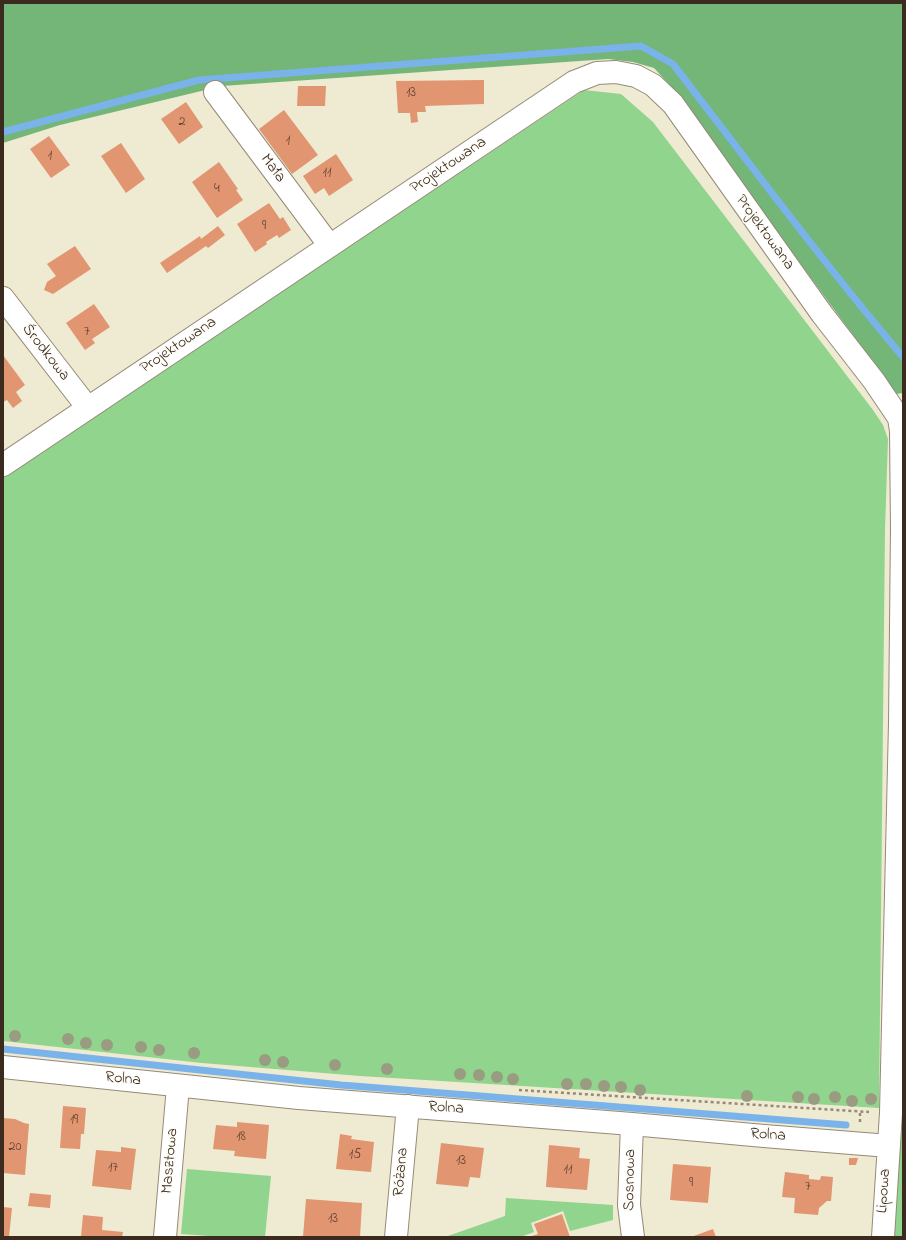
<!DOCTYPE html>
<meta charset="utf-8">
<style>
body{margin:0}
#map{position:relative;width:906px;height:1240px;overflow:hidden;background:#efead2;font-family:"Indie Flower",sans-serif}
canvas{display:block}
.frame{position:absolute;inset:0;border:4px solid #3b2a1e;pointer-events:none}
</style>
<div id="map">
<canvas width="906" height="1240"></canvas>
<div class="frame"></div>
</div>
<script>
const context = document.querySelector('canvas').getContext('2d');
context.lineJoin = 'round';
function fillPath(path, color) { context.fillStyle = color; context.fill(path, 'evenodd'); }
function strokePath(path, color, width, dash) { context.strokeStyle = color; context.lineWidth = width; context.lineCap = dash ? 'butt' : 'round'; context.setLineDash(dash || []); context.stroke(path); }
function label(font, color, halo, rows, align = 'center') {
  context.font = font + ' "Indie Flower",sans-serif'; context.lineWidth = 3; context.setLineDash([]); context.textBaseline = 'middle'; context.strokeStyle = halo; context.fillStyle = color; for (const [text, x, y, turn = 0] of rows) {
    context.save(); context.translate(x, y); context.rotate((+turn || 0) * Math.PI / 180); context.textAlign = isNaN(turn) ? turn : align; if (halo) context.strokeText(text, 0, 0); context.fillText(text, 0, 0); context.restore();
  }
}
fillPath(new Path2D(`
 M584,90L621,94L653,122L873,410L883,425L888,439L885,529L879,1108L360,1076L202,1063L3,1041V477Z
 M903,1131V1237H894L898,1136Z
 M187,1169L271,1176L265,1237H223L181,1234Z
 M506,1198L613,1205V1220L570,1231L563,1211L531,1223L534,1232L523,1236V1237H445L505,1216Z`), '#90d48d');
fillPath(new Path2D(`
 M3,3H903V393L896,394L669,84L654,68L633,62L608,59L222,86L60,125L3,143Z`), '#74b678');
strokePath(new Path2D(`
 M3,132L199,80L641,46L673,64C749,163 823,262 903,357
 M3,1049L341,1085L846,1125`), '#7ab3ea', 7);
fillPath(new Path2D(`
 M484,80V104L425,106L426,112H417L418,122L411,123L410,113H398L396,81Z
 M298,86H326L325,106H297Z
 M186,102L203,127L179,144L161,119Z
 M284,110L318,155L292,174L259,129Z
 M49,136L70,165L51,178L30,149Z
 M121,143L145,179L126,193L101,156Z
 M336,154L353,180L329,196L324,188L315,194L303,176Z
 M219,162L238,189L236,190L243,200L217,218L192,182Z
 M269,203L280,219L283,217L291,230L279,238L277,235L266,242L267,244L255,252L237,224Z
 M218,226L225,235L208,248L206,246L167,273L160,263L200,236L201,239Z
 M75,246L91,269L53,294L44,290L47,282L56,276L47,264Z
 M94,304L110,327L92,339L95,343L85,350L66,323Z
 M3,355L25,385L16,392L22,401L13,408L7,400L3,402Z
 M63,1106L86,1108L84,1134H81L80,1149L60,1148Z
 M3,1118L15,1119L24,1123L29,1124L25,1175L3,1173Z
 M237,1122L269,1125L266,1159L234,1156L235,1151L213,1149L216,1125L237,1127Z
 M340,1134L352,1136L351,1139L374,1142L371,1172L336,1169Z
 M441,1143L484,1148L480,1178L470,1177L468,1187L436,1184Z
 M549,1145L580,1148L579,1158L590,1159L587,1190L546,1187Z
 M121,1147L136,1149L131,1190L92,1186L96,1150L121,1152Z
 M849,1158H858L856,1165H849Z
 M673,1164L711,1167L708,1203L670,1200Z
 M785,1172L809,1175V1179L820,1180L821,1176L833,1177L831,1201H827L819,1208L818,1215L794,1213L795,1198L782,1197Z
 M30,1193L51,1195L50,1208L28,1206Z
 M306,1199L362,1203L360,1237H303Z
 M3,1207L12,1208L9,1237H3Z
 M562,1214L570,1237H529L538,1234L534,1224Z
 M83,1215L103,1217L102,1230L123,1232L122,1237H81Z
 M713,1229L716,1237H691Z`), '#e19571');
const minor = new Path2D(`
 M215,92L330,246
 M3,298L88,408
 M3,465L574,82L597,73L616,72L636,76L653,85L673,104L822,314L874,381L899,418L901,431L902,528L900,723L895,937L891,1113L883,1237
 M3,1067L299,1098L632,1124L764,1136L889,1146
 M632,1124L629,1205L633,1237
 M165,1237L178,1086
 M396,1237L408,1106`);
strokePath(minor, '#958a78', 24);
strokePath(new Path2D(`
 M519,1090L869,1112
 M860,1122V1112`), '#958a78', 2.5, [3, 3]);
strokePath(minor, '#fff', 22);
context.fillStyle = '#9a9c81';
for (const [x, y] of [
 [15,1036],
 [68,1039],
 [86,1043],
 [107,1045],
 [141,1047],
 [159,1050],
 [194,1053],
 [265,1060],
 [283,1062],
 [335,1065],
 [387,1069],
 [460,1074],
 [479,1075],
 [497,1077],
 [513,1079],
 [567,1084],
 [586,1084],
 [604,1086],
 [621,1087],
 [640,1090],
 [747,1096],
 [798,1097],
 [835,1097],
 [814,1099],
 [871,1099],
 [852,1101]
]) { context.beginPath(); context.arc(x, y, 6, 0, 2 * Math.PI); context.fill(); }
label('14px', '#644533', null, [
 ["13",411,94],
 ["2",182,123],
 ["1",288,142],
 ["1",50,157],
 ["11",327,174],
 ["4",217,190],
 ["9",264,227],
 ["7",87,333],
 ["19",74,1121],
 ["18",241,1138],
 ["20",15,1148],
 ["15",355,1156],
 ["13",461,1162],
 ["17",113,1169],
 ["11",568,1171],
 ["9",691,1184],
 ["7",808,1188],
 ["13",333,1220]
]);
label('16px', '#3b2a1e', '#fdfcf7', [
 ["Projektowana",449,166,-34],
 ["Mała",272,169,53],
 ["Projektowana",764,233,54],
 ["Projektowana",179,346,-34],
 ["Środkowa",45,353,52],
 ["Rolna",123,1080,6],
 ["Rolna",446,1109,4],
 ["Rolna",768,1136,4],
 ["Masztowa",171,1161,-85],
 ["Różana",402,1172,-85],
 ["Sosnowa",631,1180,-89],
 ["Lipowa",885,1191,-86]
]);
</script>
